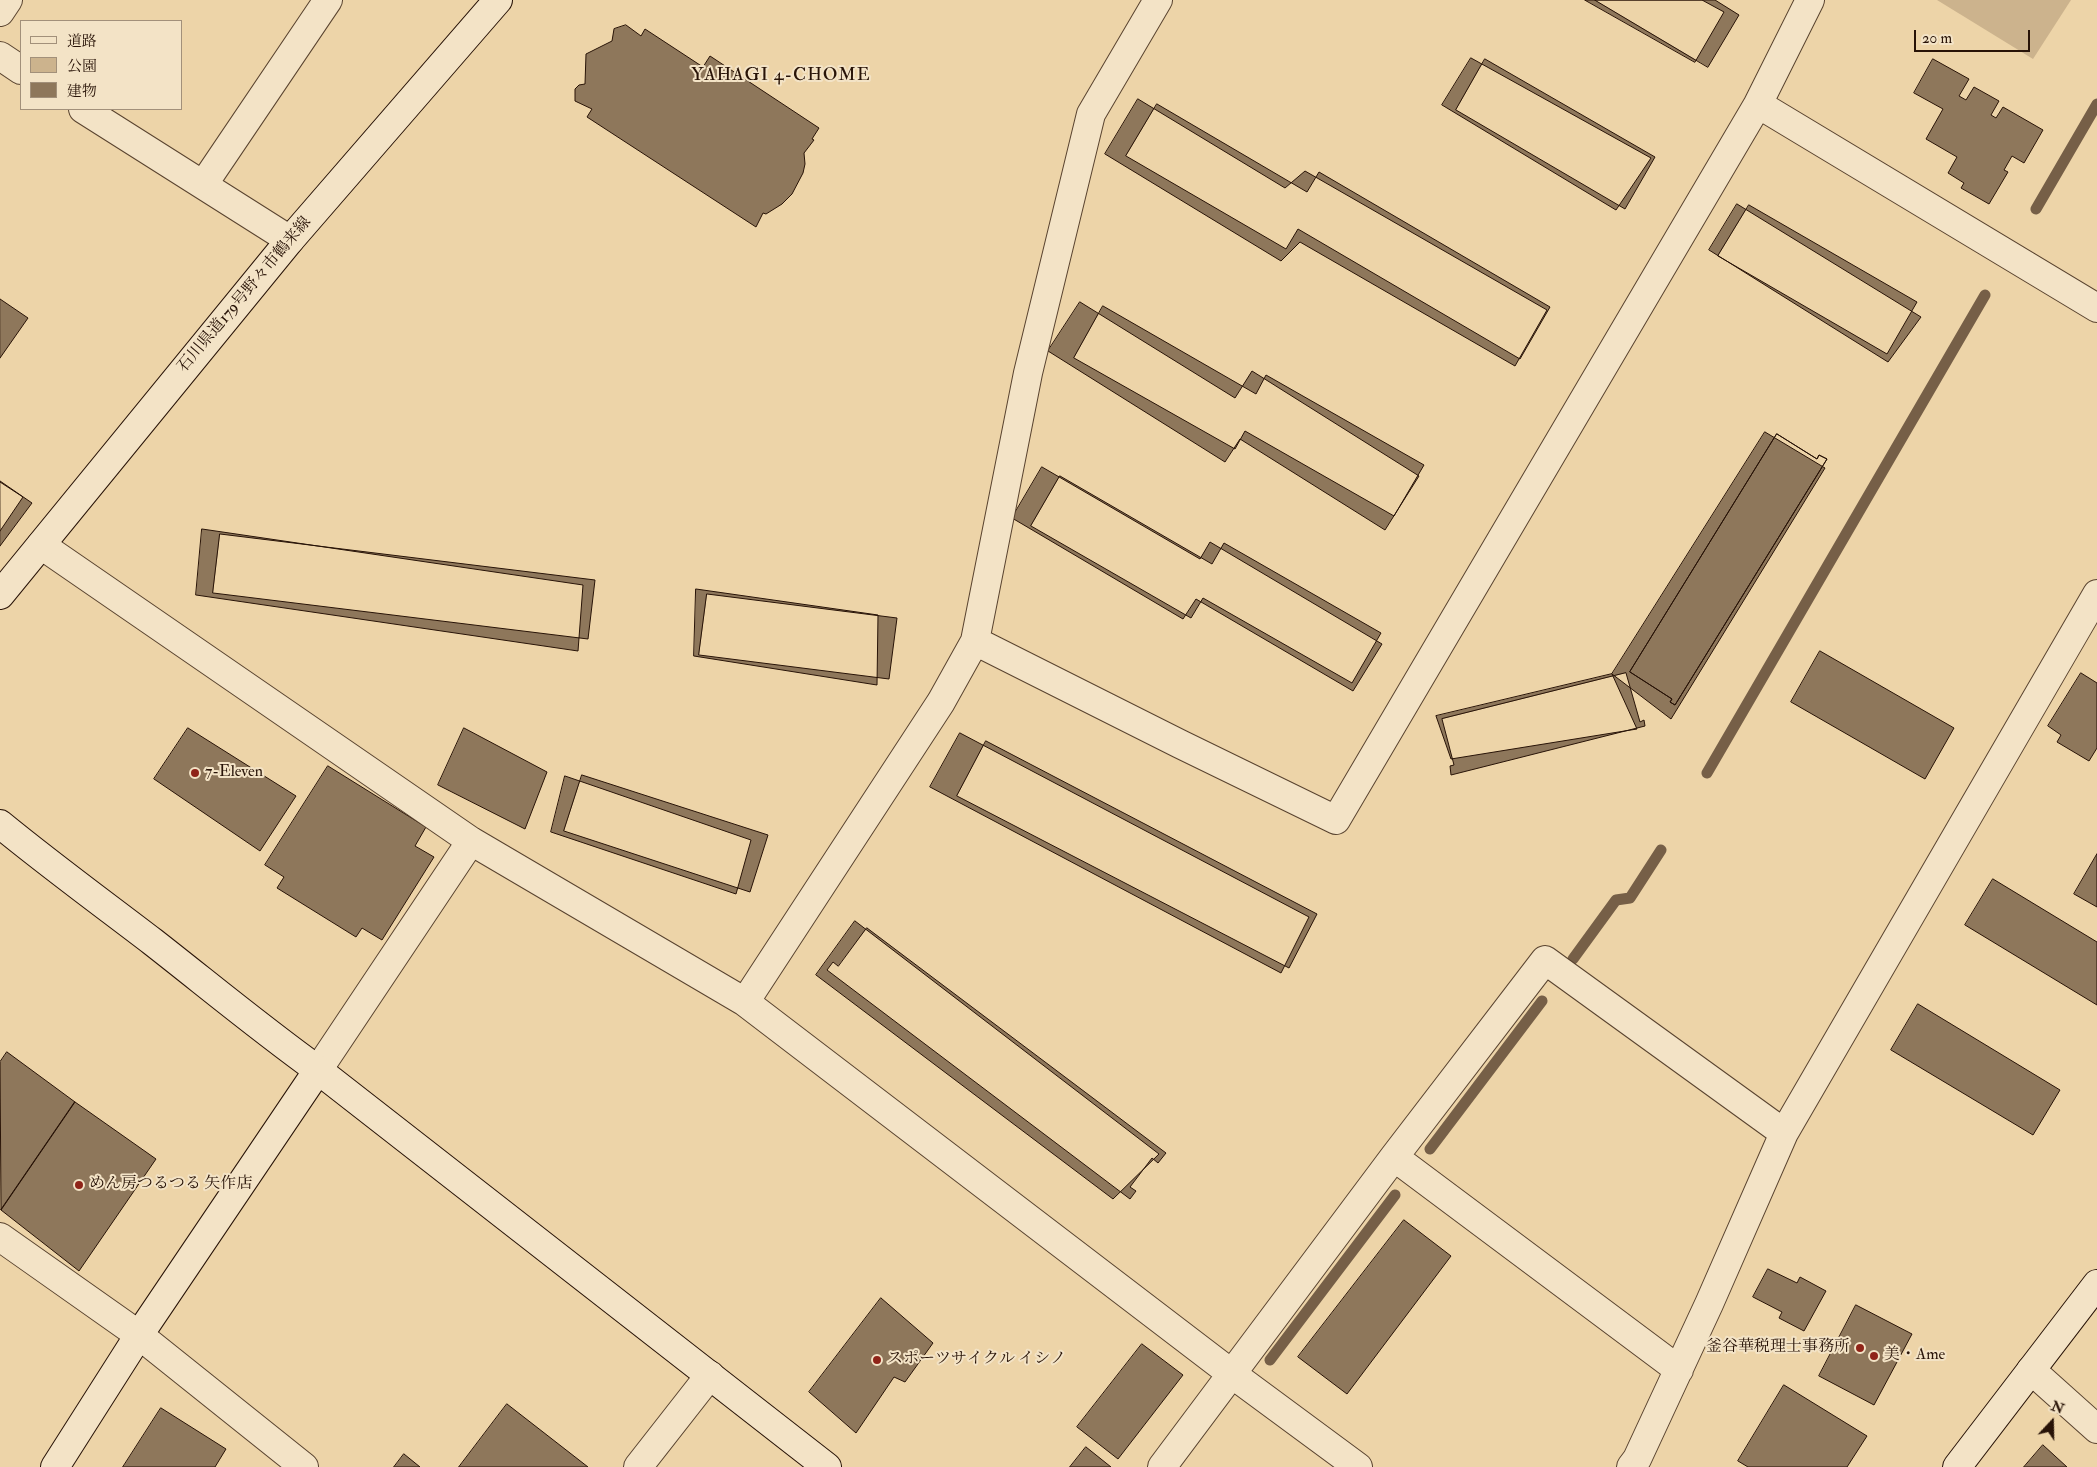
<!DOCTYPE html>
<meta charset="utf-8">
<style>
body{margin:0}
#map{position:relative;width:2097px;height:1467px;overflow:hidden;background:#edd4a8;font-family:"IM FELL Double Pica","Noto Serif JP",serif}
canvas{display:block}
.legend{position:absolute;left:20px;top:20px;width:162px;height:90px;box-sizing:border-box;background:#f3e3c6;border:1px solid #a2907a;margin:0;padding:6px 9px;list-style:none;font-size:15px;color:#281307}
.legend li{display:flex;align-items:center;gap:10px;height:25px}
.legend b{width:25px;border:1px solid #a2907a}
.north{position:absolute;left:2027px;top:1397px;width:50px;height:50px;-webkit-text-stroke:4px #f3e3c6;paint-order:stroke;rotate:21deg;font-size:14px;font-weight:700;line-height:20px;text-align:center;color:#281307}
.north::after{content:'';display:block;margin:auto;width:18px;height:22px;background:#281307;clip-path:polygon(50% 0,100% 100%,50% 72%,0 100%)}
.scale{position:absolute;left:1914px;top:30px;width:116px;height:22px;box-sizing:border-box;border:2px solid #281307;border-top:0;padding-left:6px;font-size:15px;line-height:18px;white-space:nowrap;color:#281307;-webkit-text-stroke:4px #f3e3c6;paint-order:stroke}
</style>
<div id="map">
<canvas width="2097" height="1467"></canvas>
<ul class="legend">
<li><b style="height:6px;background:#f3e3c6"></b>道路</li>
<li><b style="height:14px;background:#ccb38d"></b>公園</li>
<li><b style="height:14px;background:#8e775b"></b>建物</li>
</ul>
<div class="north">N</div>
<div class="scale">20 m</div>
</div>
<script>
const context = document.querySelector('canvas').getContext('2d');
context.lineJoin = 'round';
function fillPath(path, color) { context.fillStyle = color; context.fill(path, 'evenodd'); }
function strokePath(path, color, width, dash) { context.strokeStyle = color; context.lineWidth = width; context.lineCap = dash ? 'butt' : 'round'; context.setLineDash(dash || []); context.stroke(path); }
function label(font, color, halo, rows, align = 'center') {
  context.font = font + ' "IM FELL Double Pica","Noto Serif JP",serif'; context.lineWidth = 4; context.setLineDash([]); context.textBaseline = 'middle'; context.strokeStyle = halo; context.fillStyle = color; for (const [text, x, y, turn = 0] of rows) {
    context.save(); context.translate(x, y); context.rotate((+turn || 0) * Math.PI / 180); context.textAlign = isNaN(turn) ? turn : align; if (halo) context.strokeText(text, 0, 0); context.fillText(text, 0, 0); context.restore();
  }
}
fillPath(new Path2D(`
 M1937,0H2071L2033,59Z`), '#ccb38d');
strokePath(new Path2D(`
 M2036,209L2097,104
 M1707,773L1985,295
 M1573,959L1616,900L1630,898L1661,850
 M1430,1149L1542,1001
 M1270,1360L1395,1195`), '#765f47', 11);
const building = new Path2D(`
 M1585,0H1702L1724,12L1695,62Z
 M1595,0H1715L1739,15L1708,67Z
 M626,25L641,36L645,29L703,67L710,56L819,128L812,139L814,140L804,153L805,164L803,173L792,194L782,204L766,214L763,213L756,227L587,117L592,109L575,101V89L579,85L585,84L586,54L612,41L614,29Z
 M1471,58L1651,158L1616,210L1442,105Z
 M1485,59L1655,157L1625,209L1456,110Z
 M1933,59L1969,79L1959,96L1966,100L1974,87L1999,101L1991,115L1996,118L2003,107L2043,130L2024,163L2012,156L2004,170L2008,172L1989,204L1961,188L1964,183L1948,173L1957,157L1926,139L1943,109L1914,93Z
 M1138,99L1285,188L1305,171L1547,310L1515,366L1300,242L1281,261L1105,154Z
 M1157,104L1307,192L1319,172L1550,307L1520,359L1298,229L1286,249L1126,156Z
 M1737,204L1921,317L1888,362L1709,250Z
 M1749,205L1917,302L1887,354L1718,256Z
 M0,299L28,318L0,358Z
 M1080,302L1235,398L1252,371L1419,476L1385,530L1240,439L1225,462L1048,351Z
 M1103,306L1256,394L1266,375L1424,465L1394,516L1245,431L1235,449L1074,358Z
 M1765,432L1825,468L1671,719L1612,674Z
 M1777,434L1817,459L1819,455L1827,459L1675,705L1670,702L1672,699L1630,672Z
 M1777,434L1817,459L1819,455L1827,459L1675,705L1670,702L1672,699L1630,672Z
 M1042,467L1200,559L1210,542L1382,644L1353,691L1196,599L1183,619L1012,518Z
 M1060,476L1212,564L1224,543L1381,633L1352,683L1203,598L1191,618L1031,526Z
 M0,481L32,503L0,546Z
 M0,482L23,497L0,531Z
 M202,529L583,585L578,651L196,595Z
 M220,534L595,580L588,639L213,593Z
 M696,589L878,615L877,685L694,656Z
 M707,594L897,618L889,679L699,655Z
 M1820,651L1954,728L1925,779L1791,702Z
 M1626,673L1640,722L1644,720L1645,726L1451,775L1450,766L1454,765L1442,719Z
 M2081,673L2097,683V748L2089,761L2057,742L2061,735L2048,726Z
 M1612,674L1637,729L1451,759L1436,716Z
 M188,728L296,796L260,851L154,779Z
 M464,728L547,772L525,829L438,785Z
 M960,733L1309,917L1281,973L930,787Z
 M986,741L1317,914L1289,968L957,796Z
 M328,766L426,827L415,846L434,857L382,940L362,928L356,937L277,888L284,877L265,865Z
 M582,775L768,835L750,892L564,831Z
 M565,776L751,840L736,894L551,832Z
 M2097,854V907L2074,894Z
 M1993,879L2097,942V1005L1965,925Z
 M855,921L1159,1154L1113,1199L816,975Z
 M867,928L1166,1153L1158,1163L1152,1158L1130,1187L1136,1191L1130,1199L827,970L833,962L838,966Z
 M1918,1004L2060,1090L2033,1135L1891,1050Z
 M7,1052L75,1102L1,1210L0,1062Z
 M75,1102L156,1159L79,1271L1,1210Z
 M1404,1220L1451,1256L1347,1394L1298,1357Z
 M1768,1269L1797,1283L1800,1277L1826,1291L1804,1331L1779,1318L1782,1312L1753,1297Z
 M881,1298L933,1343L905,1382L894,1377L856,1433L809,1392Z
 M1856,1305L1912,1334L1874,1405L1819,1376Z
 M1142,1344L1183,1375L1118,1459L1077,1427Z
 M1784,1385L1867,1436L1847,1467H1748L1738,1461Z
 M507,1404L588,1467H459Z
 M161,1408L226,1449L215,1467H123Z
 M2043,1445L2067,1467H2024Z
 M1086,1447L1111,1467H1070Z
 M404,1454L420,1467H394Z`);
fillPath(building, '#8e775b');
strokePath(building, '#281307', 1);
const street = new Path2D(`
 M1158,0L1091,114L1028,373L975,641L941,702L745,1002L1232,1374L1358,1467
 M1810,0L1758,104L2097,308
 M0,12L8,0
 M0,56L21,70
 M83,109L290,240
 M203,185L328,0
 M41,545L471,841L745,1002
 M975,641L1180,744L1336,820L1758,104
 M318,1070L471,841
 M1394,1157L1679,1370
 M0,1237L139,1335L304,1467
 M2031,1370L2097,1429
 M638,1467L710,1375
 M1162,1467L1394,1157L1545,960L1784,1133L2097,594
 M1631,1467L1637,1459L1709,1304L1784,1133`);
const secondary = new Path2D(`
 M0,595L290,240L498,0
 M0,824C50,865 102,903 153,942C208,985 261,1029 318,1070L827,1467
 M55,1467L139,1335L318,1070
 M1957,1467L2097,1284`);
strokePath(street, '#59432f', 30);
strokePath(secondary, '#281307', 30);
strokePath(street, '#f3e3c6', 28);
strokePath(secondary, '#f3e3c6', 28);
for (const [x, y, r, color] of [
 [195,773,5,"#8f2418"],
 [79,1185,5,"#8f2418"],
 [1860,1348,5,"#8f2418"],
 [1874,1356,5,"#8f2418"],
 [877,1360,5,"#8f2418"]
]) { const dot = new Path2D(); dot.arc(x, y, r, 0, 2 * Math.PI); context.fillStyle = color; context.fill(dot); strokePath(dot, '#f3e3c6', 2); }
label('16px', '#281307', '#f3e3c6', [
 ["石川県道179号野々市鶴来線",245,295,-50]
]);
label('16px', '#281307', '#f3e3c6', [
 ["7-Eleven",205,773],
 ["めん房つるつる 矢作店",89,1185],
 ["釜谷華税理士事務所",1850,1348,"right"],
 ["美・Ame",1884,1356],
 ["スポーツサイクル イシノ",887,1360]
], 'left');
context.letterSpacing = '1px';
label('18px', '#281307', '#f3e3c6', [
 ["YAHAGI 4-CHOME",781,76]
]);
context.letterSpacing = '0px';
</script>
